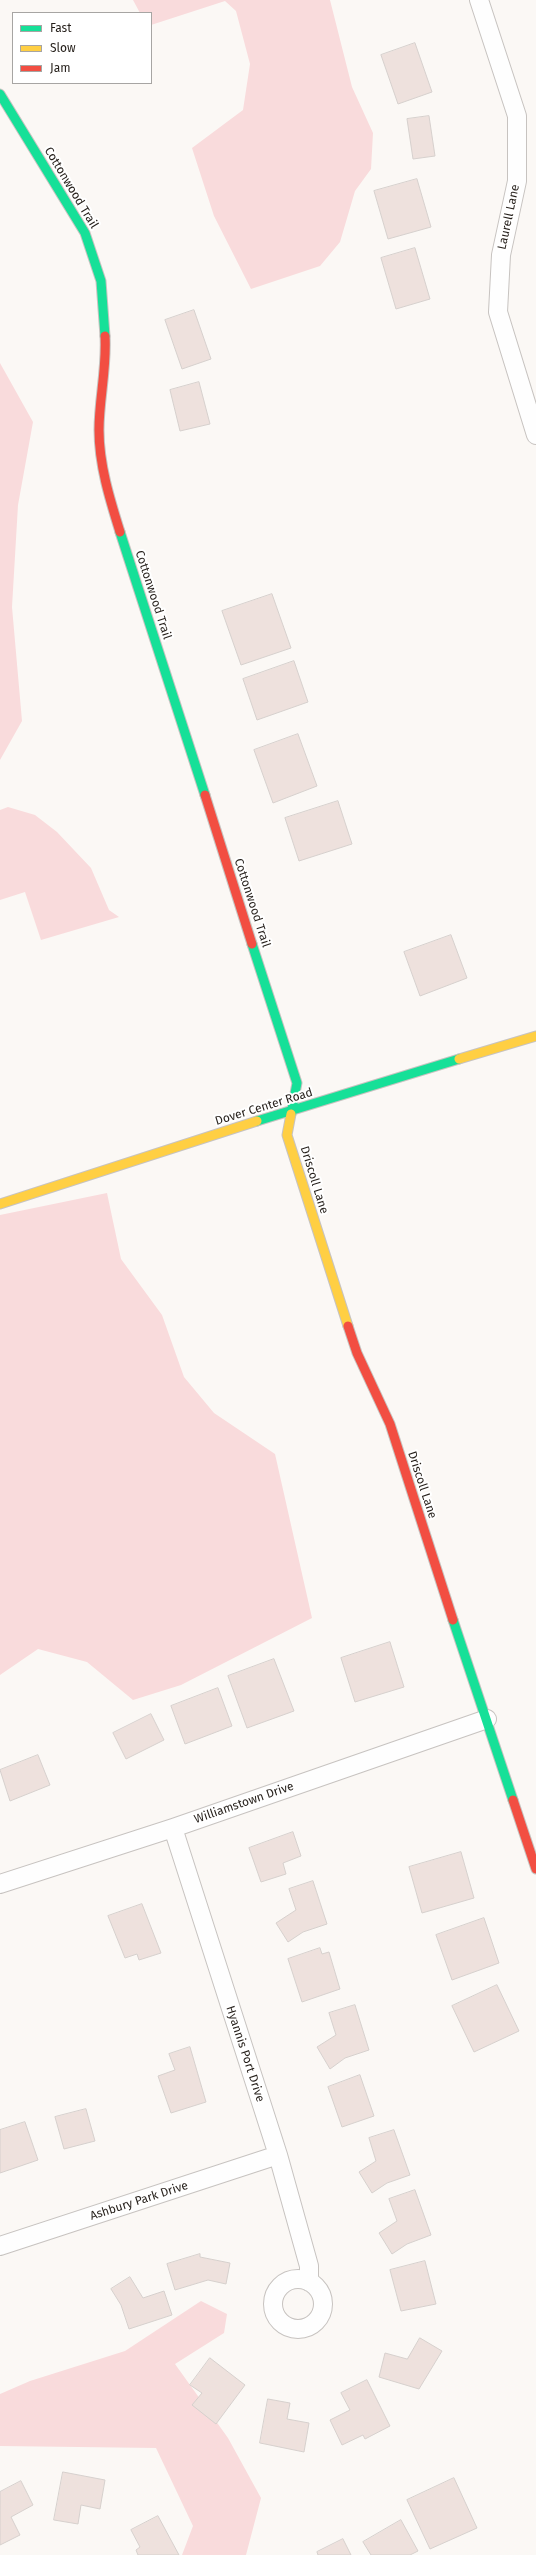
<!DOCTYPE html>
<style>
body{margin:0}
#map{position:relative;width:536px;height:2555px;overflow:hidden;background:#fbf8f5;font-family:"Fira Sans",sans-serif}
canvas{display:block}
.legend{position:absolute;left:12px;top:12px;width:140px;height:72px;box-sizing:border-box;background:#fff;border:1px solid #a7a5a3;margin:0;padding:5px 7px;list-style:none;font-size:12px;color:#241e19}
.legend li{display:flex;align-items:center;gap:8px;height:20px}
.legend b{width:20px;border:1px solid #a7a5a3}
</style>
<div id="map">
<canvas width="536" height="2555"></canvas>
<ul class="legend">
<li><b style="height:5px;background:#16e098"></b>Fast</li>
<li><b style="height:5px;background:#ffcf43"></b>Slow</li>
<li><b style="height:5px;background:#f24e42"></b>Jam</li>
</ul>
</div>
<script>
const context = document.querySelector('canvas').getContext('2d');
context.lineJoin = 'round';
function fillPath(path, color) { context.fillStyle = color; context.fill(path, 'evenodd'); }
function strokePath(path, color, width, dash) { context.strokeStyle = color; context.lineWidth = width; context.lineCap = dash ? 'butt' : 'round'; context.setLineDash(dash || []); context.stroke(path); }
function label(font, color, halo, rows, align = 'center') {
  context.font = font + ' "Fira Sans",sans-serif'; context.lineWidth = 4; context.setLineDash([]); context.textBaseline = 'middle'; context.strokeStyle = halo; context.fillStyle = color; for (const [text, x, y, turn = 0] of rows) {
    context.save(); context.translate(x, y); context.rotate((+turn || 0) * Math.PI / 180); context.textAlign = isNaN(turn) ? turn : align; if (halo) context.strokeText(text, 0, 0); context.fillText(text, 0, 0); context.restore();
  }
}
fillPath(new Path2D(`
 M133,0H330L352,87L373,133L371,169L355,191L340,242L320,266L251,289L214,216L192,148L243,110L250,64L236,11L225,1L151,25V13H140Z
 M0,363L33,422L18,505L12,607L22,721L0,760Z
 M8,807L35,815L57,832L91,868L109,910L119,917L41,940L25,892L0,900V810Z
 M107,1193L121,1259L162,1315L184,1377L214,1413L275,1454L312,1618L181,1685L133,1700L87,1662L38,1649L0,1675V1215Z
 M201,2301L227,2314L224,2333L175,2364L228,2438L261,2498L246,2555H182L193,2526L156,2448L0,2446V2394L30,2381L125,2351Z`), '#f9dbdc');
const building = new Path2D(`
 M415,43L432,92L398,104L381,55Z
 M429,116L435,156L413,159L407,119Z
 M417,179L431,227L388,239L374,191Z
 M415,248L430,299L396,309L381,258Z
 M194,310L211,359L182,369L165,320Z
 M199,382L210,424L180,431L170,390Z
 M272,594L291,648L241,665L222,611Z
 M294,661L308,702L257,720L243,679Z
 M298,734L317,786L273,803L254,750Z
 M338,801L352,844L299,861L285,818Z
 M451,935L467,978L420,996L404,952Z
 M390,1642L404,1687L355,1702L341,1658Z
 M274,1659L294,1711L247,1728L228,1676Z
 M218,1688L232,1726L185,1744L171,1706Z
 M151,1714L164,1740L126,1759L113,1733Z
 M38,1755L50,1785L10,1801L0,1770Z
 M293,1832L301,1856L283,1863L286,1874L261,1882L249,1848Z
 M461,1852L474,1898L422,1913L409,1867Z
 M313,1881L327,1924L303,1932L288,1942L276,1923L296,1910L289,1889Z
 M142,1904L161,1953L139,1960L137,1954L125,1958L108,1916Z
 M484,1918L499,1963L452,1980L436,1935Z
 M320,1948L322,1954L329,1952L340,1989L302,2002L288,1959Z
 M497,1985L519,2031L474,2052L452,2006Z
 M355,2005L369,2050L345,2058L330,2069L317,2047L336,2035L329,2013Z
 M190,2047L206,2102L171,2113L158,2076L175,2070L169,2054Z
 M360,2075L374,2116L342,2127L328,2087Z
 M86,2109L95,2141L64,2149L55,2117Z
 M25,2122L38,2160L0,2173V2130Z
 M394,2130L410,2175L387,2183L372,2193L359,2172L376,2161L369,2138Z
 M415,2190L431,2235L407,2244L392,2254L379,2233L397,2221L389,2199Z
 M200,2254V2257L230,2263L226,2284L208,2280L175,2290L167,2264Z
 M425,2261L436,2304L401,2311L390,2270Z
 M130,2277L143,2298L164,2291L172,2315L129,2329L121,2305L111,2289Z
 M420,2338L442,2351L419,2389L379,2377L385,2353L407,2359Z
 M210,2358L245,2385L216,2424L192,2405L202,2393L190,2385Z
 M367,2380L390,2426L365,2439L363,2435L342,2445L330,2420L350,2410L341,2393Z
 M268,2399L290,2403L287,2419L309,2423L304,2452L260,2443Z
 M63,2472L105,2480L100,2509L81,2505L78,2524L54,2520Z
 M454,2478L477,2528L430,2549L407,2500Z
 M21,2481L33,2505L11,2517L20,2535L0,2545V2492Z
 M158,2516L179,2555H138L136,2550L140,2547L131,2530Z
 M401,2520L418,2551L410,2555H371L363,2542Z
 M343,2539L351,2555H318L317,2552Z`);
fillPath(building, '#eee1dd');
strokePath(building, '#d6d0cd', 1);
const street = new Path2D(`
 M479,0L517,116V181L501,255L498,312L536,435
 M173,1828L278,2155L309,2266V2282
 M0,1884L173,1828L487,1719
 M0,2246L278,2155
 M273 2304a25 25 0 1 1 50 0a25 25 0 1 1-50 0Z`);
const fast = new Path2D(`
 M0,94L85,233L101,281L105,336
 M120,532L205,795
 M252,944L297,1083L291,1114
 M257,1121L459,1059
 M453,1620L513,1800`);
const slow = new Path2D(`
 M459,1059L536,1036
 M291,1114L287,1135L348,1326
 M0,1204L257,1121`);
const jam = new Path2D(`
 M105,336C107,368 99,399 99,430C99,465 110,500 120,532
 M205,795L252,944
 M348,1326L357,1353L390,1424L453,1620
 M513,1800L536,1869`);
strokePath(street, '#c7c3c0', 20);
strokePath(fast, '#c7c3c0', 11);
strokePath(slow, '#c7c3c0', 11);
strokePath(jam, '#c7c3c0', 11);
strokePath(street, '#fefefe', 18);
strokePath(fast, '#16e098', 9);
strokePath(slow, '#ffcf43', 9);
strokePath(jam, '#f24e42', 9);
label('12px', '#241e19', '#fff', [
 ["Cottonwood Trail",71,188,59],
 ["Laurell Lane",509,217,-78],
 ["Cottonwood Trail",153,595,72],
 ["Cottonwood Trail",252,903,72],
 ["Dover Center Road",264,1107,-17],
 ["Driscoll Lane",314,1180,73],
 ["Driscoll Lane",422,1485,72],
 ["Williamstown Drive",244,1803,-19],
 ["Hyannis Port Drive",245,2054,72],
 ["Ashbury Park Drive",139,2201,-18]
]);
</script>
